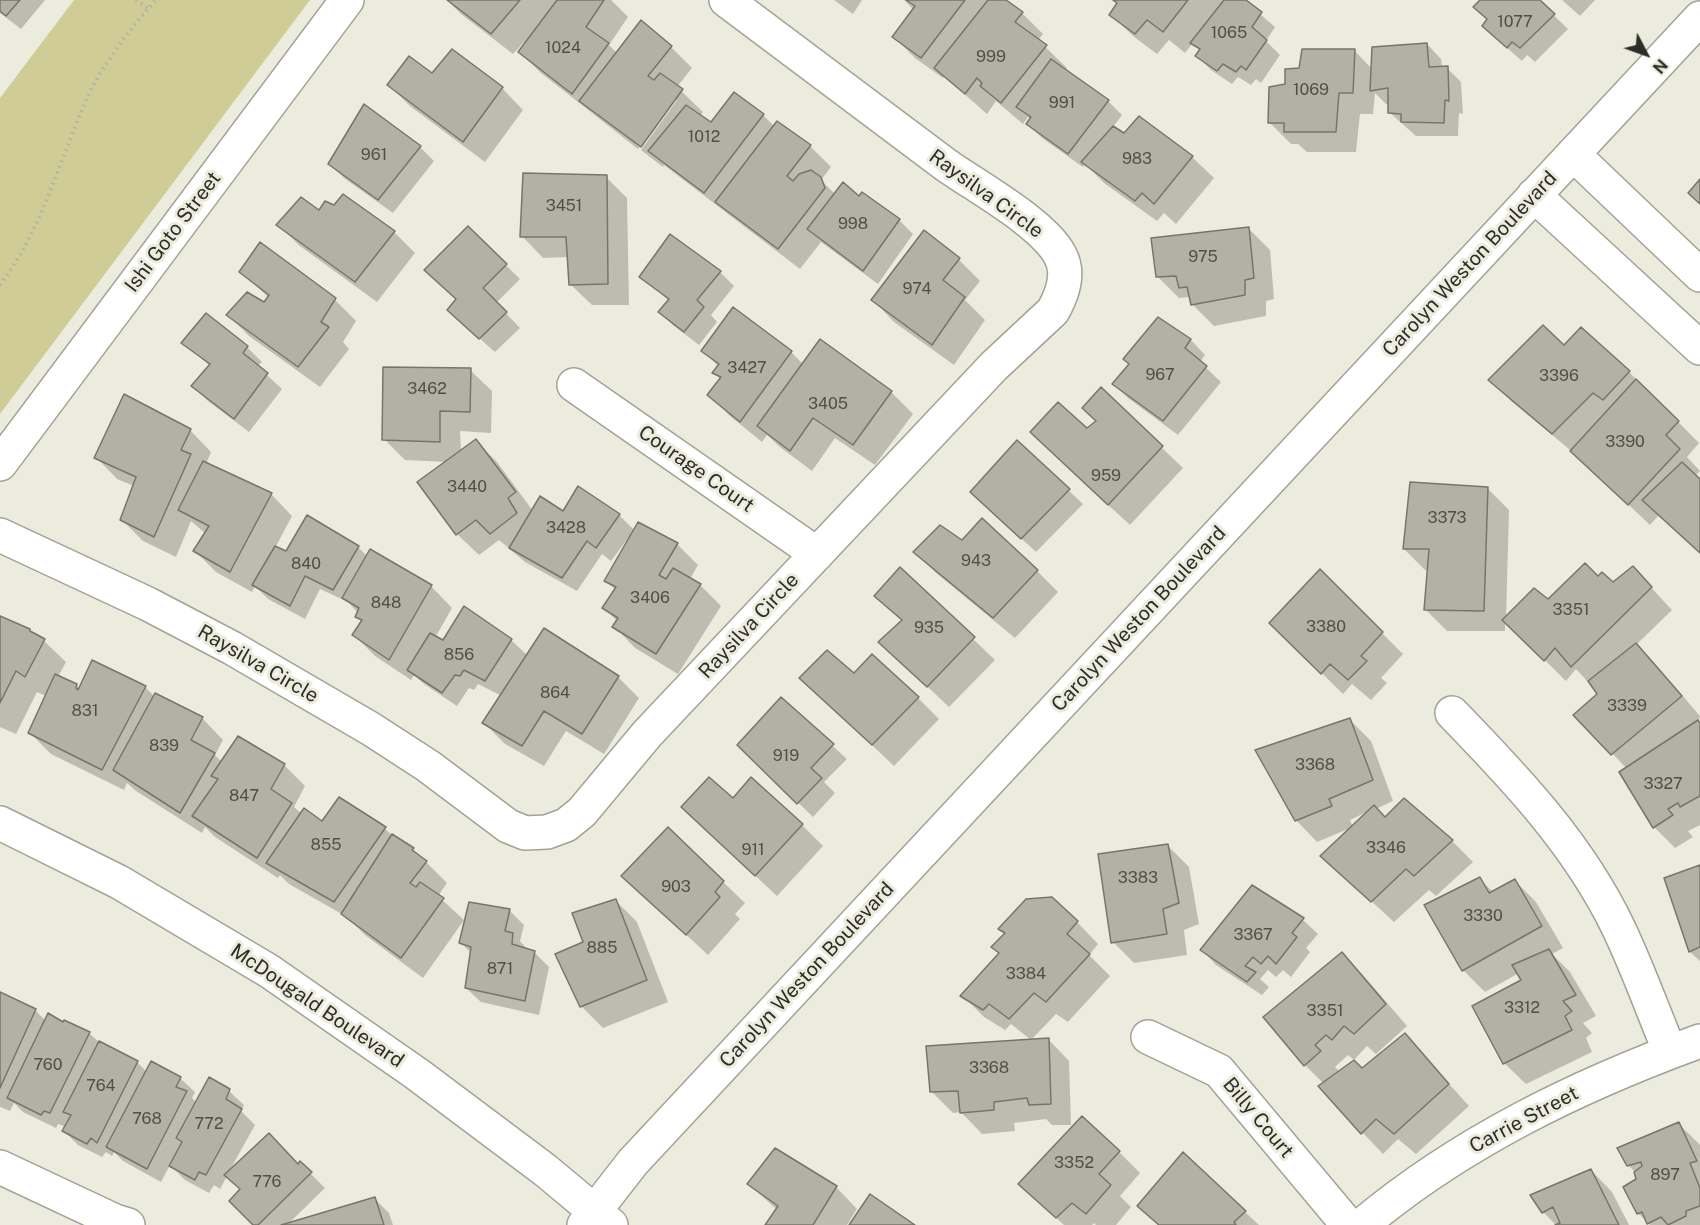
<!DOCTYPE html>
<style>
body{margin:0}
#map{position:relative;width:1700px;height:1225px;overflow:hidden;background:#ececde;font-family:"Public Sans",sans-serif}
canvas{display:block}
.north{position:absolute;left:1616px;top:24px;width:60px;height:60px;-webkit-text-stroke:4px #ececde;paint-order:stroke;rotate:131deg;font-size:16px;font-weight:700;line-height:24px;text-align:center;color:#2e2e28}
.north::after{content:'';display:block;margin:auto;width:21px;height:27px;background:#2e2e28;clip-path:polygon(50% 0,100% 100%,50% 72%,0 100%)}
</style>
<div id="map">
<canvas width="1700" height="1225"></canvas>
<div class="north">N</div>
</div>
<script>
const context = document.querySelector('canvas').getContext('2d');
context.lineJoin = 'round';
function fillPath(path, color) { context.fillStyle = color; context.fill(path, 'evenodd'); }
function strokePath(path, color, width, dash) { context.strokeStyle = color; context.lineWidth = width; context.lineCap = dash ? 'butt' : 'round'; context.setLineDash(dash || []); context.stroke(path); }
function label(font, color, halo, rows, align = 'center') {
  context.font = font + ' "Public Sans",sans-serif'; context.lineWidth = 6; context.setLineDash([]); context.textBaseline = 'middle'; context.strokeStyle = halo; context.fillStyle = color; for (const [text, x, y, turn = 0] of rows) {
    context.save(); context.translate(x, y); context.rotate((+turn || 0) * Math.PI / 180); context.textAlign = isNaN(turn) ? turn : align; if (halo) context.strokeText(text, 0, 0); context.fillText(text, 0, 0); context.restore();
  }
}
fillPath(new Path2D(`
 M74,0H310L0,414V98Z`), '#cfcc96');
fillPath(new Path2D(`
 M0,0H45L21,29L0,13Z
 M447,0H611L628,17L609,45L617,53L671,47L692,68L677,87L703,112L700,116L711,124L735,94L763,115L775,127L810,146L831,167L821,180L835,194L860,198L899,220L913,234L878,284L821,242L800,269L664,165L663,167L641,150L677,100H674L638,149L541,73L520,52L527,43L525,41L513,54L461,14Z
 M834,0H862L853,14Z
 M904,0H1003L1022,13L1043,34L1038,40L1067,68L1065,71L1108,101L1122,115L1113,127L1124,135L1139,118L1192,157L1214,178L1176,224L1164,213L1157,221L1104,183L1085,164L1083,167L1042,138L1028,124L1031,120L1028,117L1023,124L996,101L987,114L944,76L943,78L915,58L894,37L914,10Z
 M1111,0H1244L1275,27L1266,41L1280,55L1261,83L1256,79L1251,85L1238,77L1232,84L1211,70L1197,56L1200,51L1193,43L1185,53L1169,40L1157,54L1133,36L1111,15L1118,4Z
 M1482,0H1538L1568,29L1535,62L1527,55L1522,61L1498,40Z
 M1562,0H1595L1580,16Z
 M1427,44L1441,59L1442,68H1447L1461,82L1463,114L1459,113L1458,136H1416L1389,112V104H1386L1375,93L1373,114H1360L1356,152H1307L1298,144H1291L1270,123L1286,85L1300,70L1355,51L1372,69Z
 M453,51L502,88L523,110L485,162L410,106L389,85L433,75Z
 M420,147L434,161L393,213L344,178L330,164Z
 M606,177L627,198L629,305H592L570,284L569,257L543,258L522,236Z
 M335,207L394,232L415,253L377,302L300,246L278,225Z
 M468,228L520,279L496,303L520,328L495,352L463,324L458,300Z
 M1249,229L1270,250L1274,299L1266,301V316L1214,326L1193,305L1190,297L1179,298L1158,277Z
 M924,233L959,260L980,281L965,300L985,320L954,365L894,322L873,300Z
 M670,236L720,272L734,286L711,315L717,322L699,345L674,326L660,312L669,301L641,276Z
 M241,272L335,300L356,321L343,342L349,349L320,387L249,336L228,315L264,304L269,298Z
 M733,309L791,352L803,364L821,341L891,392L913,414L875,465L835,438L812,471L780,447L767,435L762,442L730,416L709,395L721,380L714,373L719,367L703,351Z
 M206,315L247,347L262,362L257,366L282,389L249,432L208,401L193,386L210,366L183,343Z
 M1158,319L1191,340L1205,355L1200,362L1221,382L1178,435L1128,398L1114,384L1130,364Z
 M1581,329L1629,372L1699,443L1687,457L1700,471L1695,476L1700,481V553L1659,515L1650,525L1575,454L1511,401L1490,380L1564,347Z
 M470,370L492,391L491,433L460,431L461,452L476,441L497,462L533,511L619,515L635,531L677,544L698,565L690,579L700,585L721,606L678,674L635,648L614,626L618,622L604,608L616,590L606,581L630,538L629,537L611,561L602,554L577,591L525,562L499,540L479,555L457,534L447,462L405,460L384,439Z
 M190,430L211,452L206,464L271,494L292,516L275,548L286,554L358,547L367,556L431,586L452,608L435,638L443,642L465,608L511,640L528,656L618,677L639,698L604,754L566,731L544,766L505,744L484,723L502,696L478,684L474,690L469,688L457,706L424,684L414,675L411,680L375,656L354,635L362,622L356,617L358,613L348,602L320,589L305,619L268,599L255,586L252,592L216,572L195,551L206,534L191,521L176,557L143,541L122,520L134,486L117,479L96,457Z
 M1088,430L1161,447L1183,468L1130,525L1053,454Z
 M1017,442L1083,504L1036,552L986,506Z
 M1487,488L1509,510L1506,619L1598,578L1613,584L1633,568L1672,610L1636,645L1657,666L1700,716L1698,722L1700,724V825L1688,831L1693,837L1675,848L1654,827L1627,769L1612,753L1599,694L1576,669L1566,681L1505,621V631H1447L1425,609L1428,570H1425L1404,549Z
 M962,542L1037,571L1058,592L1015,638L936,573L915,552Z
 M900,569L995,660L949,707L880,642L902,621L876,596Z
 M1321,572L1403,654L1381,678L1387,683L1371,700L1352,684L1343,694L1271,623Z
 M0,617L29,630L44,641L66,662L58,677L76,685L80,689L145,687L154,696L202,718L223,740L215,755L222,762L284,765L305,786L294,807L302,814L323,823L385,829L393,836L413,849L447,883L438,896L464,920L423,978L365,935L347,917L289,884L280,875L278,878L215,837L205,827L202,833L136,791L127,783L124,790L51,754L30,733L46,696L37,692L16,734L0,727Z
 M854,675L918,698L939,719L894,766L801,678Z
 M781,699L847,759L824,782L835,793L813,817L739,745Z
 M1350,720L1371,741L1393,801L1376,809L1385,819L1404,800L1452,841L1473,862L1436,896L1429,890L1394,922L1322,856L1369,811L1350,820L1353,827L1317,842L1296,820Z
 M733,800L802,825L823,846L777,896L704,828Z
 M668,829L745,903L735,914L740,919L708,955L623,876Z
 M1167,845L1189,867L1199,924L1184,930L1187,955L1134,963L1113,942Z
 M1700,867V961L1690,952L1666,879Z
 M1480,879L1493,892L1515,881L1536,902L1563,948L1552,954L1570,972L1596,1016L1583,1023L1592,1033L1586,1038L1592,1052L1526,1084L1504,1063L1523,980L1519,973L1485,992L1463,970L1426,906Z
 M1253,887L1303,920L1318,934L1306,948L1310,952L1291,977L1283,970L1276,977L1268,970L1260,979L1269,987L1262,995L1216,965L1202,950Z
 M616,901L637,922L668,1002L603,1028L582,1007L557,955L585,943Z
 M509,910L524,925L520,941L527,949L534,952L549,967L539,1015L481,1002L466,988L472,954L461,943Z
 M1077,922L1098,944L1089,955L1110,976L1068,1022L1056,1014L1031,1040L1011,1024L1005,1030L984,1017L963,996L1000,954L1006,934L1000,929Z
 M1342,954L1363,975L1407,1026L1376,1054L1367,1046L1354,1060L1348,1055L1335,1067L1340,1072L1362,1070L1405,1035L1469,1106L1416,1154L1398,1139L1383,1154L1362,1132L1324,1084L1305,1065Z
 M0,994L35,1010L46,1021L64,1024L89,1033L100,1043L137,1062L147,1072L180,1078L195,1092L192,1098L197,1103L229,1091L244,1105L241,1111L255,1125L230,1170L298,1165L300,1163L325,1188L287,1225L375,1199L389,1213L393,1225H255L241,1190L227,1176L220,1189L214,1185L209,1193L185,1180L170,1165L161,1182L123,1161L114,1152L112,1156L106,1152L102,1157L78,1145L64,1131L66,1127L58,1124L56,1128L23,1112L14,1103L10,1111L0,1107Z
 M1048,1039L1069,1061L1071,1125H1052L1046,1119L1014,1123L1015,1131L982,1134L961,1112L953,1113L931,1091Z
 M1678,1123L1700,1145V1225H1650L1638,1213V1179L1636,1173L1628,1165Z
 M1119,1152L1140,1173L1120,1196L1131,1207L1116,1225H1096L1094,1223L1092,1225H1064L1042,1205Z
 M1183,1154L1245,1212L1259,1225H1158L1139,1206Z
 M1591,1170L1612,1192L1629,1225H1556L1543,1212Z
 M749,1184L836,1187L857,1209L847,1225H767L777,1210Z`), '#0003');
const building = new Path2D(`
 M0,0H20L6,16L0,11Z
 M447,0H520L491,34Z
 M557,0H604L586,27L609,43L572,94L518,52Z
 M906,0H965L921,58L892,37L915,6Z
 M988,0H1006L1023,12L1015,22L1047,45L1001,103L980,86L982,83L977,78L965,94L934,68Z
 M1113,0H1188L1163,32L1147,20L1135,34L1109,15L1117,3Z
 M1224,0H1246L1262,12L1252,27L1267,40L1246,70L1241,66L1236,72L1223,64L1217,71L1195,56L1200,49L1190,43Z
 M1480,0H1540L1555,14L1520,48L1512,42L1507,48L1482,26L1487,19L1473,7Z
 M641,20L672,46L648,76L654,80L660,73L683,89L641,147L579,101Z
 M1427,43L1429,67L1448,66L1449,101L1445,100L1444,123L1401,122V114L1388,113V88L1370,91L1372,47Z
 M452,49L503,87L463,142L387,85L409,56L432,73Z
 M1302,49H1355L1353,93H1339L1336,132H1284V123H1268L1269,87L1285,84V69L1299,68Z
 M1051,59L1109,100L1068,154L1026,124L1031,117L1016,107Z
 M734,92L764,114L704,193L648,151L686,105L711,122Z
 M364,104L421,146L378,200L328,164Z
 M1139,116L1193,156L1154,204L1142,193L1135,201L1081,162L1113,126L1124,133Z
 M777,121L811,145L787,176L793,181L799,174L811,170L821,177L825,188L778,249L715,202Z
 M523,173L607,175L608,284L569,285L566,237H520Z
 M1700,179V204L1688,193Z
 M843,182L859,196L862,192L900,219L863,271L807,229Z
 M343,194L395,231L355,282L276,225L301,197L319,210L325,201L334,205Z
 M468,226L507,264L483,288L507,312L479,339L447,310L456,299L424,270Z
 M1249,227L1254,278L1245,280V295L1191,305L1187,287L1179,288L1176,276L1156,277L1151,238Z
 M924,230L960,258L943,280L965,297L932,345L871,300Z
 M670,234L721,271L697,300L704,307L684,332L658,312L669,299L639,277Z
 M260,242L336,298L321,322L329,327L298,367L226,315L247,292L264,302L269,295L239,272Z
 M733,307L792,351L740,422L707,395L721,377L712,373L719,364L701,351Z
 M206,313L248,346L243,353L268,373L234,419L191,386L210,364L181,343Z
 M1158,317L1191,339L1185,348L1207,366L1163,421L1112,384L1129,364L1123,359Z
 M1543,325L1564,345L1581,327L1630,371L1603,400L1593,393L1552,434L1488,380Z
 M820,339L892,391L853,445L813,418L790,451L757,426Z
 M383,367L471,368L470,412L440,411V442L382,440Z
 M1636,379L1679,421L1666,435L1680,449L1628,505L1570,451Z
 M1101,387L1163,446L1108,505L1030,432L1058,402L1087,428L1096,421L1082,408Z
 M124,394L191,429L181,450L191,454L154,537L120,520L136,477L94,458Z
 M476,439L516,492L508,498L517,513L490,534L476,520L456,535L417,482Z
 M1017,440L1070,489L1021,539L970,492Z
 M203,461L272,493L230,572L193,551L209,526L178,510Z
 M1682,462L1700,479V553L1642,500Z
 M1410,482L1488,487L1484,611L1424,610L1429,549H1403Z
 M578,486L620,514L596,548L587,541L562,578L509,548L540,496L563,511Z
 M307,515L359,546L333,590L305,576L290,606L252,585L275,546L286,551Z
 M982,518L1038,570L993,618L913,552L940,525L962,540Z
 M638,522L678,543L659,575L666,579L673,568L701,584L656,654L612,627L618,618L602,608L616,587L604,581Z
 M370,549L432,585L389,660L352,635L362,620L355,617L359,608L342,598Z
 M1585,563L1598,576L1602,572L1613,582L1633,566L1652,587L1571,667L1555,648L1544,661L1502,620L1534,588L1548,599Z
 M900,567L975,637L927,687L878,642L902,620L874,596Z
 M1320,569L1383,632L1361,656L1367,661L1348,680L1330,664L1321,674L1269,623Z
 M464,606L512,639L485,681L464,670L460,676L455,675L442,693L407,670L430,633L443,640Z
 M0,616L30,629V631L45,639L25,677L16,671L0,703Z
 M544,628L619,676L582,734L544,711L522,746L482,723Z
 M1636,643L1682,696L1611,755L1573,715L1597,694L1588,681Z
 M827,650L854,673L872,654L919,697L872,745L799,678Z
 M92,660L146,686L102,770L28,733L55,674L77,684L76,688L78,690Z
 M155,693L203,717L191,740L215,753L180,813L113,770Z
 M781,697L834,744L811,768L822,778L797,804L737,745Z
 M1350,718L1373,780L1329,799L1332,806L1295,821L1255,750Z
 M1698,720L1700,723V796L1680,807L1678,803L1668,809L1673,815L1653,828L1619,772Z
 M238,736L285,764L271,789L292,803L257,858L192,816L218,779L211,776Z
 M709,777L733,798L751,777L803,824L755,876L681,807Z
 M339,797L386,827L334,902L266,863L304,808L322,821Z
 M1404,798L1453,840L1414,876L1406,869L1371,902L1320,856L1374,805L1385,817Z
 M668,827L724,881L715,892L720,897L686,935L621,876Z
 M392,834L414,848L412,850L427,861L410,883L416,887L420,882L444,898L401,958L341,914Z
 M1168,844L1179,903L1163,909L1167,934L1111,943L1098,854Z
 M1700,865V947L1689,952L1664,878Z
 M1480,877L1489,893L1515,879L1542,926L1462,971L1424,905Z
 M1252,885L1304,918L1292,933L1297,937L1276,964L1268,956L1261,964L1253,957L1245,966L1256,972L1247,982L1200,950Z
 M1052,897L1078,921L1067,934L1090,954L1046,1002L1034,993L1009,1019L989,1004L983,1010L960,996L999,953L991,947L1005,933L998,929L1026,899Z
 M616,899L647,980L580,1007L555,954L583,942L572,913Z
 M469,902L510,909L505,931L513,933L512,944L535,951L525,1001L465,988L471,947L459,943Z
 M1549,949L1576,995L1563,1001L1572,1011L1565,1016L1572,1030L1503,1064L1472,1006L1521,980L1512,965Z
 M1342,952L1386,1004L1354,1034L1344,1026L1332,1040L1326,1035L1315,1045L1321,1051L1304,1066L1263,1017Z
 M0,992L36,1009L0,1088Z
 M48,1013L63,1022L64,1020L90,1032L50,1113L44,1111L41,1115L7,1098Z
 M1405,1033L1449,1084L1394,1134L1376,1119L1361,1134L1318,1086L1354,1060L1362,1068Z
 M1049,1038L1051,1104L1029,1105L1027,1098L994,1102V1110L960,1113L958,1091L930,1092L926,1046Z
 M99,1041L138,1061L97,1143L91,1138L87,1144L62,1131L71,1115L63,1112Z
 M151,1061L181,1077L176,1087L187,1091L147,1169L106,1147Z
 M209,1077L230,1089L226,1099L242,1109L206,1175L199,1172L195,1180L169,1166L182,1142L176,1138Z
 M1082,1116L1120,1151L1099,1174L1111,1185L1086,1214L1072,1203L1056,1218L1018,1184Z
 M1679,1122L1697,1161L1690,1163L1700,1188V1206L1686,1211V1216L1668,1225L1661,1217L1647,1224L1642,1212L1637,1214L1623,1187L1636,1179L1634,1172L1642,1166L1641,1162L1627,1166L1617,1148Z
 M269,1133L298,1164L300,1161L312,1172L258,1225H253L229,1201L240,1189L224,1175Z
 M775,1148L837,1186L813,1225H765L778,1206L747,1184Z
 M1183,1152L1246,1211L1234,1222L1236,1225H1159L1137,1206Z
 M1591,1169L1619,1225H1555L1560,1223L1553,1207L1542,1213L1530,1195Z
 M870,1194L915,1225H849Z
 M375,1197L384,1225H281Z`);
fillPath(building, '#b2b2a4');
strokePath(building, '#767569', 1.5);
const minor = new Path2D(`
 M1573,154L1700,275
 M1534,195L1700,348
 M574,385L817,554
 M0,464L347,0
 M0,535L148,604L232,648L371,729L428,766L508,826L525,833L547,832L566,825L582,812L647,734L994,366L1053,311C1062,295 1070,273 1060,255C1043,223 977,187 946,165C872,110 799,55 726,0
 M1452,713C1516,779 1579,845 1619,929C1638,969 1653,1011 1670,1052
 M0,823L119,882L269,971L417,1074L545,1170L611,1225
 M1148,1037L1219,1071L1348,1225
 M0,1167L115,1221L128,1225
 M584,1225L633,1162L1700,18
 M1362,1225C1461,1142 1579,1085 1700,1041`);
strokePath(minor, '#a2a295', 36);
strokePath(new Path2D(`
 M136,0L148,8
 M0,285C42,230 59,161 87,98C99,70 135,22 156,0`), '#b2b2a6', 4, [1.5, 4.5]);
strokePath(minor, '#fff', 33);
label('16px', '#4f4f47', null, [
 ["1077",1515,22],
 ["1065",1229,33],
 ["1024",563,48],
 ["999",991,57],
 ["1069",1311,90],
 ["991",1062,103],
 ["1012",704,137],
 ["961",374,155],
 ["983",1137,159],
 ["3451",564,206],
 ["998",853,224],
 ["975",1203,257],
 ["974",917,289],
 ["3427",747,368],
 ["967",1160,375],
 ["3396",1559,376],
 ["3462",427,389],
 ["3405",828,404],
 ["3390",1625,442],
 ["959",1106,476],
 ["3440",467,487],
 ["3373",1447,518],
 ["3428",566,528],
 ["943",976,561],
 ["840",306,564],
 ["3406",650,598],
 ["848",386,603],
 ["3351",1571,610],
 ["3380",1326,627],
 ["935",929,628],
 ["856",459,655],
 ["864",555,693],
 ["3339",1627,706],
 ["831",85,711],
 ["839",164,746],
 ["919",786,756],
 ["3368",1315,765],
 ["3327",1663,784],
 ["847",244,796],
 ["855",326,845],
 ["3346",1386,848],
 ["911",753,850],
 ["3383",1138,878],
 ["903",676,887],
 ["3330",1483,916],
 ["3367",1253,935],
 ["885",602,948],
 ["871",500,969],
 ["3384",1026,974],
 ["3312",1522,1008],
 ["3351",1325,1011],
 ["760",48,1065],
 ["3368",989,1068],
 ["764",101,1086],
 ["768",147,1119],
 ["772",209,1124],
 ["3352",1074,1163],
 ["897",1665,1175],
 ["776",267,1182]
]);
label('20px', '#2e2e28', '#ececde', [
 ["Raysilva Circle",986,194,36],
 ["Ishi Goto Street",173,232,-53],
 ["Carolyn Weston Boulevard",1470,264,-47],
 ["Courage Court",696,469,35],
 ["Carolyn Weston Boulevard",1139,619,-47],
 ["Raysilva Circle",749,626,-47],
 ["Raysilva Circle",258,664,30],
 ["Carolyn Weston Boulevard",807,975,-47],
 ["McDougald Boulevard",317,1006,34],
 ["Billy Court",1258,1118,50],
 ["Carrie Street",1524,1120,-28]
]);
</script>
